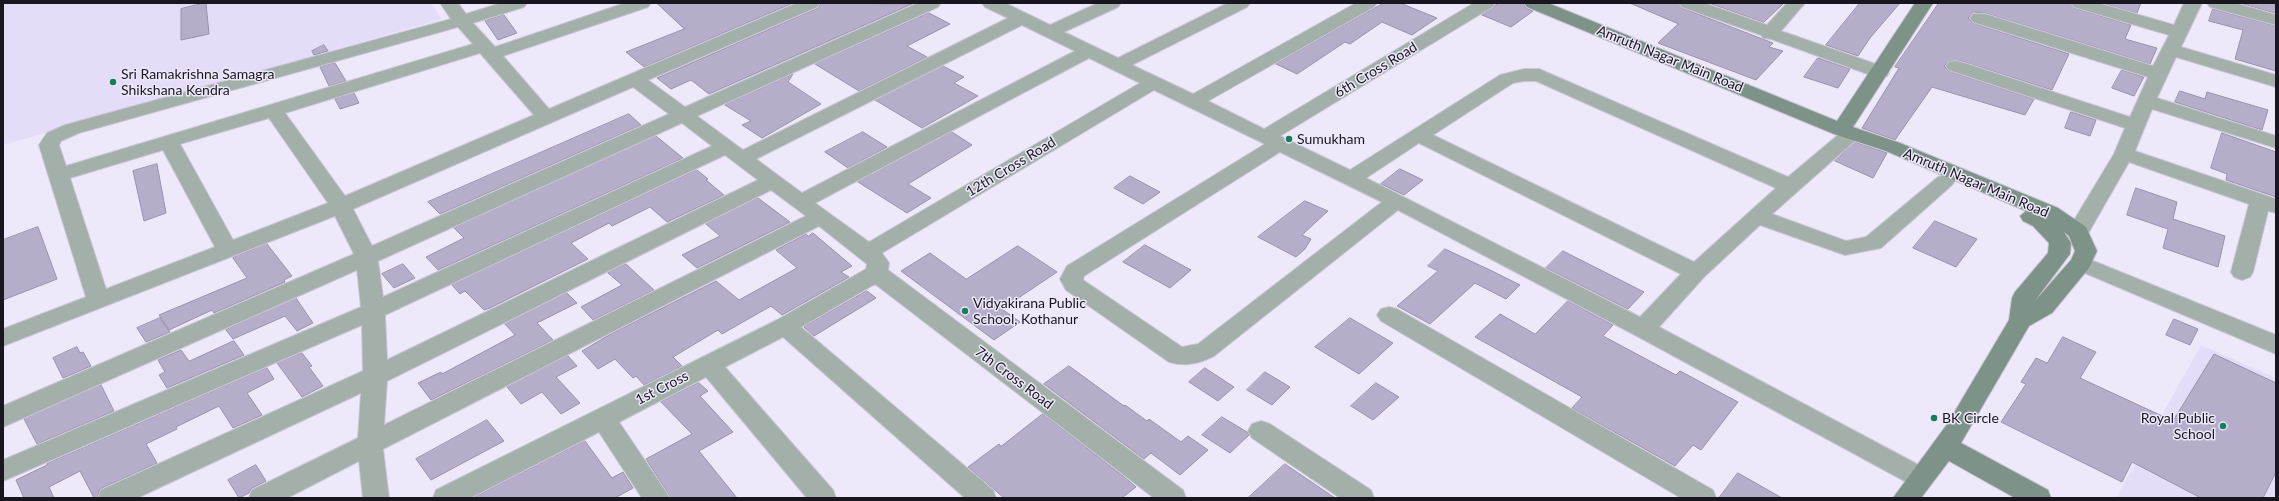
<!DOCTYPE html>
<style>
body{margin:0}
#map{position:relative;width:2279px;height:501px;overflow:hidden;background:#ede8fa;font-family:Lato,sans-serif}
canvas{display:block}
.frame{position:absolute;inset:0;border:4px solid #191620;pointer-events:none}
</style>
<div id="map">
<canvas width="2279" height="501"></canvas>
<div class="frame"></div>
</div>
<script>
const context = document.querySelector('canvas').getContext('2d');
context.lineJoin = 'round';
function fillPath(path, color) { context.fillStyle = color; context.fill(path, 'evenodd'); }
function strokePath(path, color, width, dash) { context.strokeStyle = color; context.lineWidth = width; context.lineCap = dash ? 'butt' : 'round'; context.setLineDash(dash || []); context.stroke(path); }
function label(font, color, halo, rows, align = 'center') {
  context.font = font + ' Lato,sans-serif'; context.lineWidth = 3; context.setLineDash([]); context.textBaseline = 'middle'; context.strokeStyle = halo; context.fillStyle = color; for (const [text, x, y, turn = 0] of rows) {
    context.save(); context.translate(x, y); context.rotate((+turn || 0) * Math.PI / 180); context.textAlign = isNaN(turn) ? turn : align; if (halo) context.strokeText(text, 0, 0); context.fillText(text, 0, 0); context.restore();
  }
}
fillPath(new Path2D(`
 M3,3H430L442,19L3,145Z
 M2201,345L2276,378V498H2116Z`), '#e4dcf9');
const building = new Path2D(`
 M206,3L209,34L181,40V9Z
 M657,3H793L644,67L626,52L684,29Z
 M821,3L912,4L709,94L691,80L671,89L657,78L818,8Z
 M1384,3H1400L1437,18L1412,35L1382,22L1350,44L1345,42L1297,74L1276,64Z
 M1499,3H1523L1526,8L1533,11L1511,27L1482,15Z
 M1630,3H1678L1682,8L1773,43L1769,47L1783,51L1756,80L1658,43L1678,24Z
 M1709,3H1784L1764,22Z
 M1860,3H1900L1870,38L1858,56L1826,45Z
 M1939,3H2070L2074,8L2131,25L2125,39L2157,48L2150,64L1985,13L1973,12L1968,18L1973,23L2069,54L2052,90L1961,61H1949L1944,66L1949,71L2034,99L2025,115L1932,87L1895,140L1862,128L1899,68L1895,67Z
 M2103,3H2141L2137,13Z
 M2240,3H2276V13Z
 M2213,9L2276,26V71L2235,59L2243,30L2209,21Z
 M929,13L950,24L907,46L927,57L859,91L815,64Z
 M504,15L517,33L498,40L485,21Z
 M324,45L328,51L314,55L312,51Z
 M1818,58L1850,69L1838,88L1804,77Z
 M335,63L346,81L329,86L320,67Z
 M943,66L964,77L954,83L978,96L922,128L875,100Z
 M2122,70L2144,77L2134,96L2112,88Z
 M793,74L788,82L821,104L762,138L742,125L751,121L725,105Z
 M2180,91L2205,99L2207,92L2268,110L2262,130L2175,102Z
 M354,93L359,103L340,109L335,99Z
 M2071,112L2096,120L2090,136L2065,128Z
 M629,114L641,125L440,214L428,202Z
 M863,132L887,147L848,168L825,152Z
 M952,132L972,145L908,184L931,198L907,213L858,182Z
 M2222,133L2276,152V197L2226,180L2227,174L2211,168Z
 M656,136L683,158L438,270L426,257L464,238L454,228Z
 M1855,142L1887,153L1873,178L1835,161Z
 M157,164L166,213L144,221L133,171Z
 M1400,169L1423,180L1404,195L1381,184Z
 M697,170L708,179L706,180L724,195L667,222L650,207L612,226L609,223L571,243L588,259L490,308L484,310L465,291L460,294L452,285Z
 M1130,176L1160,192L1143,204L1114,188Z
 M2136,188L2177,202L2173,219L2225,236L2218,267L2163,248L2168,229L2127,215Z
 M758,198L790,222L697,268L682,255L720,236L706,224Z
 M1305,201L1328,211L1302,235L1311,239L1305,249L1296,257L1258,237Z
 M1935,221L1977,239L1956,267L1913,248Z
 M38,227L57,279L3,300V240Z
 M813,233L852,266L841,272L849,277L782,315L771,306L722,334L718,330L673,357L682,366L644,385L636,376L633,378L615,359L598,369L582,351L609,335L716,281L739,300L797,268L776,250L806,234L808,236Z
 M267,244L292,276L284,280L285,282L214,313L212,310L169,330L159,315L247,278L233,258Z
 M1145,245L1191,270L1170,288L1123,262Z
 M1018,246L1057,272L1002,309L1020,322L994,340L901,271L930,253L966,279Z
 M1445,249L1492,271L1520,285L1506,299L1475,283L1430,324L1397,306L1438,271L1428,266Z
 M1563,251L1644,292L1628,309L1546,268Z
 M403,264L415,278L394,288L382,274Z
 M626,264L654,290L593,320L581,307L622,285L608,273Z
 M867,291L876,298L814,336L804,327Z
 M567,293L577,303L537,323L553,340L431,400L418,383L441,372L442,374L515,335L505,324Z
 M296,298L313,323L297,331L285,316L233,339L226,330Z
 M1568,301L1613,325L1603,336L1676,375L1680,371L1738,402L1701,450L1693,445L1675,466L1572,408L1582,397L1475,337L1500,314L1535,334Z
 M160,318L170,332L146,342L137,328Z
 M1350,318L1393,343L1359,374L1315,347Z
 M2174,319L2198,329L2190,345L2166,335Z
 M2063,337L2096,352L2080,378L2173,421L2214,354L2276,383V472L2263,498H2201L2132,462L2122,482L2001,422L2026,384L2021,382L2036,358L2047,363Z
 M234,341L244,355L167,388L159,375L165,372L158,360L181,350L189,361Z
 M77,347L80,353L83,352L91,366L63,378L53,358Z
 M302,353L312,366L309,367L323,386L302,397L277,363Z
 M568,356L577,366L556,377L580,403L561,414L542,392L521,404L507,387Z
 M1069,366L1124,406L1125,405L1147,421L1149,419L1181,442L1188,436L1208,450L1180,475L1151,453L1144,459L1044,384Z
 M267,368L274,379L247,393L262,415L233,428L219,406L176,427L177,429L146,444L157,463L100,489L97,498H94L80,471L49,487L54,498H24L16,480L47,465V464Z
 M1205,368L1234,387L1218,401L1189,382Z
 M1265,372L1290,387L1272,405L1247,390Z
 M699,383L708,391L700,396L733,432L699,451L737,498H671L646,459L692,434L661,402Z
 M1376,383L1399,397L1373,420L1351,406Z
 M101,385L114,411L37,444L24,419Z
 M1043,414L1123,476L1136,487L1122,498H1004L968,467L999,444L1001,446Z
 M1222,417L1247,432L1249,435L1230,453L1202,435Z
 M487,420L504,441L431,480L416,459Z
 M585,441L612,478L623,472L633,488L615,498H473Z
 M1285,464L1335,498H1248Z
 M256,465L266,481L251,489L249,493L239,498L228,480Z
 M1738,473L1782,498H1719Z`);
fillPath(building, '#b5adca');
strokePath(building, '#9992ad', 1);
const street = new Path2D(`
 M440,3H458L466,14L501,3H527L524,7L473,23L495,47L625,3H651L648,7L503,56L549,109L797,3H820L817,7L648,80L685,107L918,3H941L938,7L697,116L743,150L1008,18L985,7L982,3H1005L1050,25L1098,3H1121L1118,7L1064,32L1118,58L1228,3H1250L1247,7L1132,65L1193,94L1356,3H1377L1374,7L1208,101L1264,129L1474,3H1495L1492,7L1280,136L1350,170L1500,75L1524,69H1539L1788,177L1844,130L1851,128L1858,130L1861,134L1858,138L1772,214L1846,241L1866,237L1938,177L1945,175L1952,177L1955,181L1952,185L1881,248L1845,255L1760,225L1704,277L1659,327L1930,471L1934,478L1930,485L1921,489L1912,485L1635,335L1398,210L1214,356C1200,363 1186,367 1169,362L1066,290L1060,279L1067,266L1265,144L1154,90L882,253L889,263L888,270L1183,490L1186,498H1154L875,284L801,327L993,490L996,498H965L783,337L725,367L833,490L836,498H807L706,377L619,422L670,498H642L599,432L470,498H433L436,490L777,320L866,269L867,264L819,226L383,449L389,498H363L359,461L287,498H249L252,490L358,438L361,393L137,498H98L101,490L363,371L362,325L3,481V460L361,307L357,270L3,427V406L354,254L335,216L3,346V329L86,297L39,145L47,133L65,125L451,19ZM1022,25L1075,51L802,193L756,159ZM458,27L473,44L66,166L59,145L61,141L79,133ZM480,53L534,115L345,196L285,113ZM1089,58L1140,83L869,242L815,203ZM1524,81H1536L1776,188L1694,262L1433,135L1513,83ZM633,87L669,114L372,246L353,209ZM269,118L328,203L233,240L180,144ZM682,123L712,146L383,297L378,261ZM1419,143L1681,274L1640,317L1366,178ZM163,150L215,247L106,289L70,178ZM1280,152L1382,202L1198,344L1182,347L1083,280L1084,276ZM725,155L758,180L387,360L385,315ZM771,190L806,216L384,425L387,381Z
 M1679,3H1704L1767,25L1787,3H1805L1781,31L1887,68L1889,72L1887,76L1880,78L1873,76L1771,39L1763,38L1761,35L1682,7Z
 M2071,3H2098L2174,25L2184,3H2202L2181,47L2276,75V87L2176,57L2157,98L2276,136V148L2152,109L2135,151L2276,199V213L2268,211L2253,272L2250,277L2242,280L2234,277L2231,272L2249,204L2129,162L2086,237L2078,239L2070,237L2067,232L2114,154L2125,128L1949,70L1946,66L1949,62L1955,61L1961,62L2130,117L2148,77L1973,22L1970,18L1973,14H1985L2153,66L2169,35L2074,7Z
 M2207,3H2235L2276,15V25L2210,7Z
 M2081,256L2276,335V354L2073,268L2070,263L2073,258Z
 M1389,307L1397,309L1713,490L1716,498H1681L1381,321L1377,315L1381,309Z
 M1261,421L1270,424L1371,490L1374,498H1340L1252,438L1248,431L1252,424Z`);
const secondary = new Path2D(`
 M1524,3H1548L1837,121L1915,3H1933L1853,127L1900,143L2058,208L2086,227L2097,251L2089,268L2052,313L2029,326L1961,443L2048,490L2051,498H2015L1949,461L1921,498H1893L1948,423L2009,320L2012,298L2015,292L2048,253L2049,243L2033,226L2023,221L2020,216L2026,211L1886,151L1834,134L1527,7ZM2064,232L2069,236L2075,251L2071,260L2034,302L2070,254L2071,243Z`);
strokePath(street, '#cbc6d7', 2);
strokePath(secondary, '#cbc6d7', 2);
fillPath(street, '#a2b0a9');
fillPath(secondary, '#7e9388');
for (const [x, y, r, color] of [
 [113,82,4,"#147f5a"],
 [1289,139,4,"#147f5a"],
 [965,311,4,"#147f5a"],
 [1934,418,4,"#147f5a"],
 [2223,426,4,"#147f5a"]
]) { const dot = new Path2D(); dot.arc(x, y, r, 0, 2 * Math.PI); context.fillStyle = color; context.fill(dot); strokePath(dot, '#ede8fa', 1.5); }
label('14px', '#191620', '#ede8fa', [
 ["Amruth Nagar Main Road",1670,59,22],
 ["6th Cross Road",1376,70,-31],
 ["12th Cross Road",1011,167,-31],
 ["Amruth Nagar Main Road",1976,183,23],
 ["7th Cross Road",1014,378,37],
 ["1st Cross",662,388,-27]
]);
label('14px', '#191620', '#ede8fa', [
 ["Sri Ramakrishna Samagra",121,74],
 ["Shikshana Kendra",121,90],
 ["Sumukham",1297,139],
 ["Vidyakirana Public",973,303],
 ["School, Kothanur",973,319],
 ["BK Circle",1942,418],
 ["Royal Public",2215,418,"right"],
 ["School",2215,434,"right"]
], 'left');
</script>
